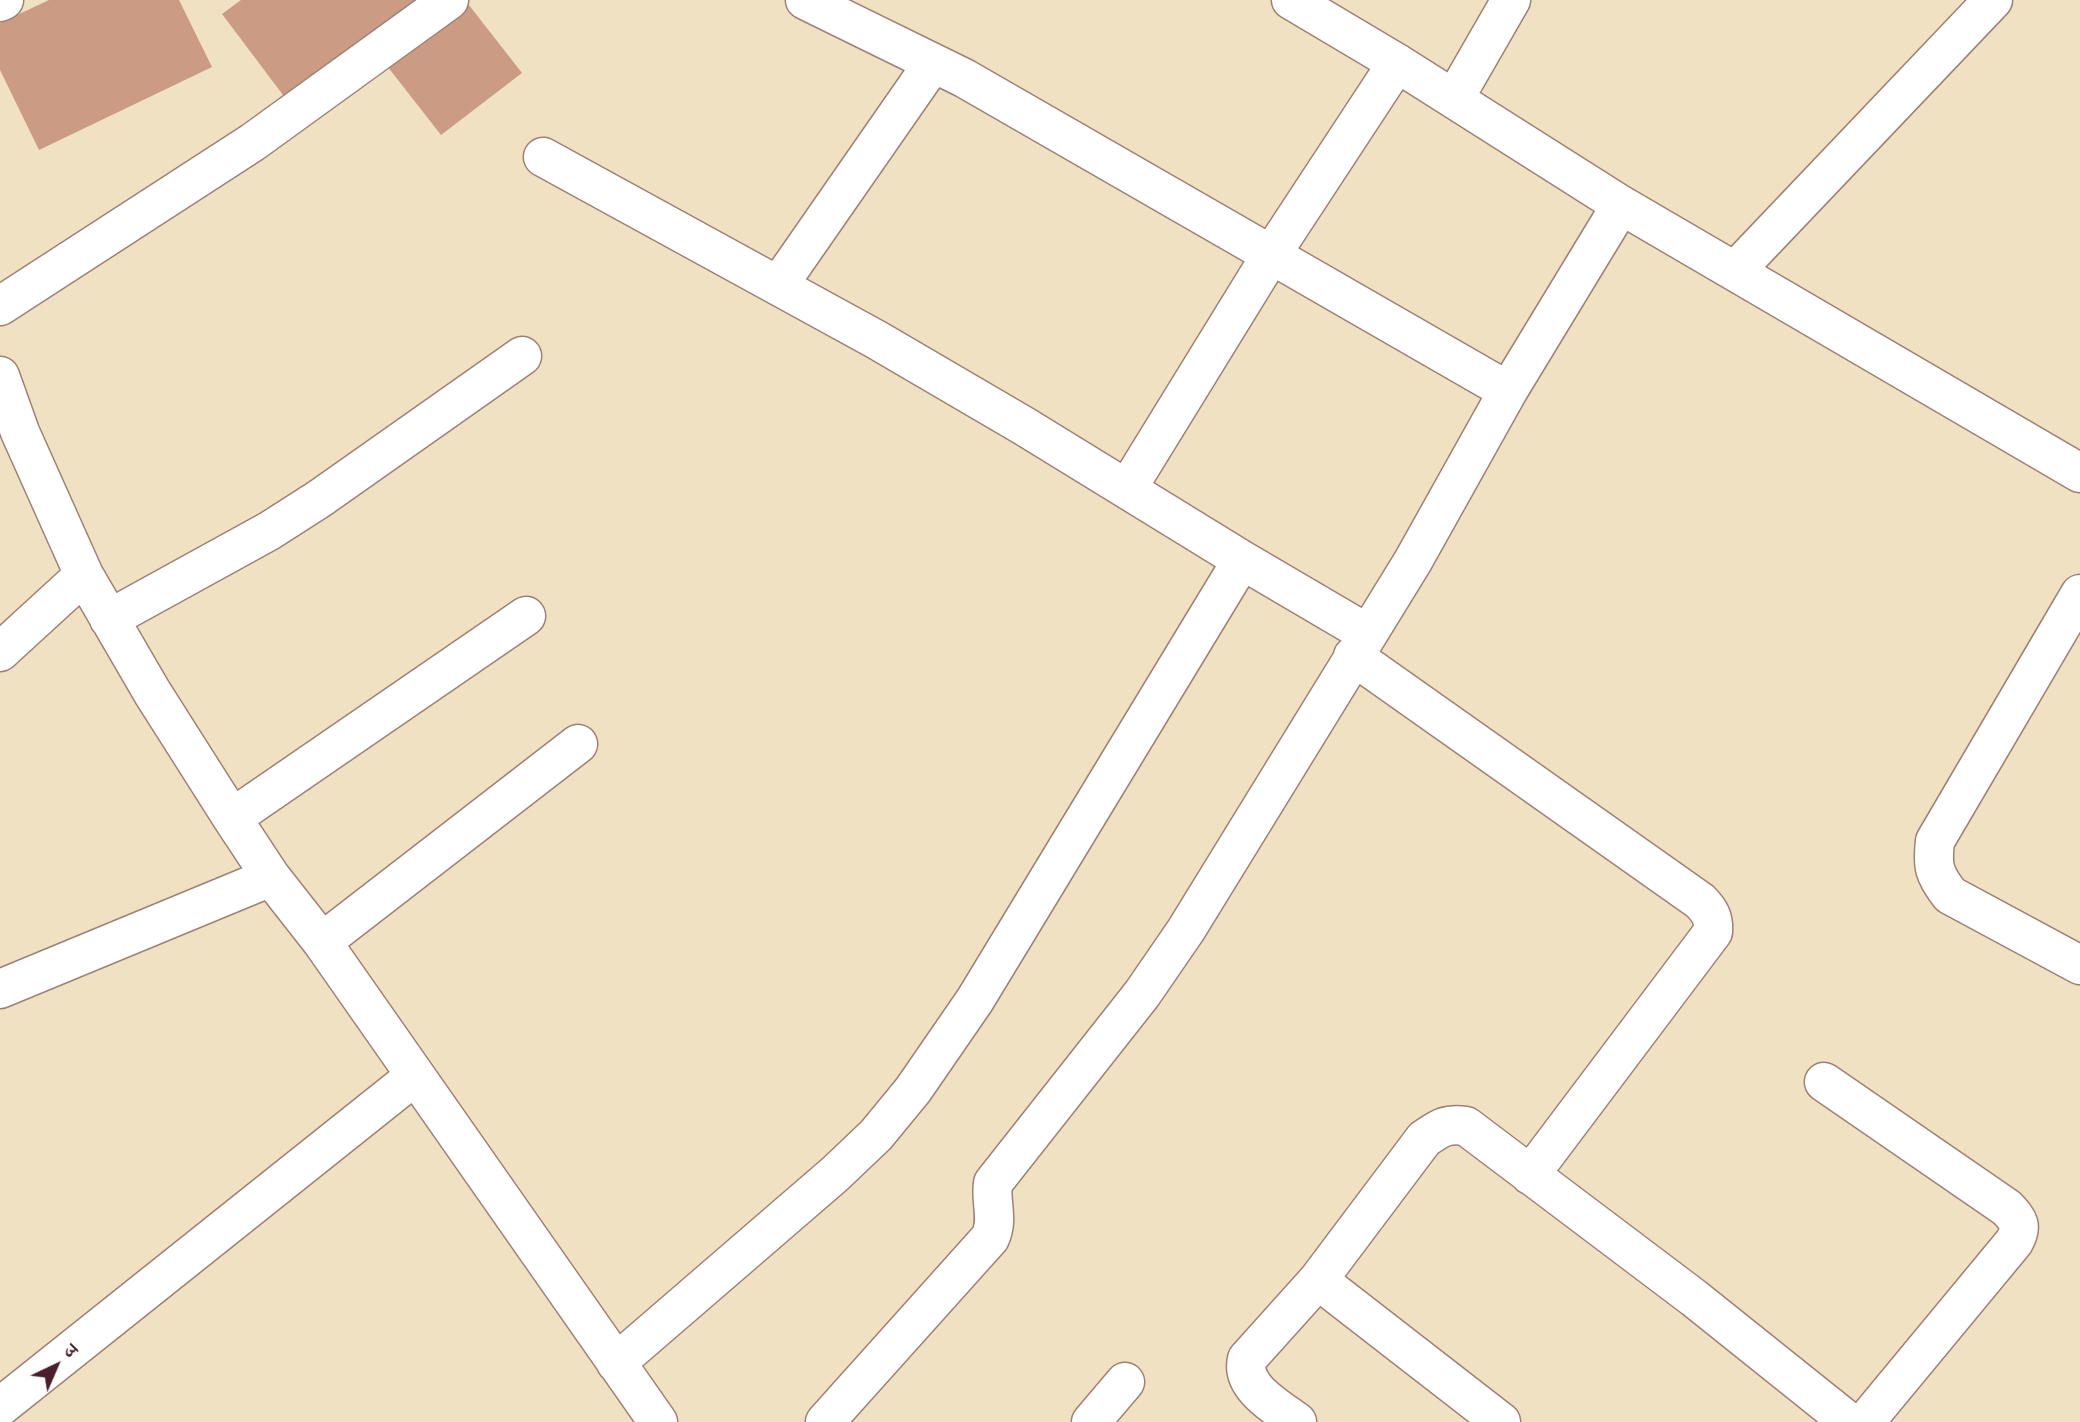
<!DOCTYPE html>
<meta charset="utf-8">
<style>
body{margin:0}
#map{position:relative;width:2080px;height:1422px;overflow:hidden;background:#f1e1c3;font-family:Alegreya,"Noto Serif Devanagari",serif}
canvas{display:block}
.north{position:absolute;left:21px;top:1331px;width:70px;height:70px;-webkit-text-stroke:5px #fff;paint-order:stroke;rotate:44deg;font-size:19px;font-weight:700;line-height:28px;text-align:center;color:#4a1f2b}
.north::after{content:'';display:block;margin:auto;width:24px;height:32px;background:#4a1f2b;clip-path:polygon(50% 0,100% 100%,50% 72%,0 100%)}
</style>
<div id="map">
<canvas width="2080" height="1422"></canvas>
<div class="north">उ</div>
</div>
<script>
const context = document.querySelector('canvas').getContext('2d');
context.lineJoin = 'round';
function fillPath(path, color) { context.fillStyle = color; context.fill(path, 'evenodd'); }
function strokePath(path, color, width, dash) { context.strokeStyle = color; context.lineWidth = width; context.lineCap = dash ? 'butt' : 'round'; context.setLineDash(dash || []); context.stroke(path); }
fillPath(new Path2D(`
 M49,0H179L212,67L39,150L0,70V23Z
 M241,0H425L289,103L222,14Z
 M465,0L522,73L441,135L384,62Z`), '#cb9b84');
const minor = new Path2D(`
 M805,0L964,78L1508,391
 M1291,0L1397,63L1621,205L2080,473
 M0,2L4,0
 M1454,99L1511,0
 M543,157L877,340L1024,426L1242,560L1368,634
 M1735,271L1993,0
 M778,286L933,63
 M0,306L253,142L449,0
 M0,376L20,432L84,575L152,692L232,818L271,877L322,942L658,1422
 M1127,489L1271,255L1397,63
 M2080,594L1935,841C1932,867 1934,874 1950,895L2080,965
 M109,619L269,531L319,499L522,356
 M0,652L84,575
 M1353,656L1700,901C1710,911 1714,918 1713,932L1530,1175
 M232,818L526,616
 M322,942L578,744
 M0,989L271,877
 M1824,1082L2007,1208C2019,1221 2023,1226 2014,1242L1865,1422
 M1318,1280L1501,1422
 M616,1363L835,1174L876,1135L913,1090L975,1000L1242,560
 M0,1407L415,1076
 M825,1422L990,1238C999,1220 990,1202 993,1183L1142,994L1186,930L1413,561L1508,391L1621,205
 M1091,1422L1125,1382
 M1297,1422C1277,1407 1240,1387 1247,1359L1318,1280L1424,1139C1440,1128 1446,1123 1466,1126L1694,1298L1849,1422`);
strokePath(minor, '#9e8077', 41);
strokePath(minor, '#fff', 38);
</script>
